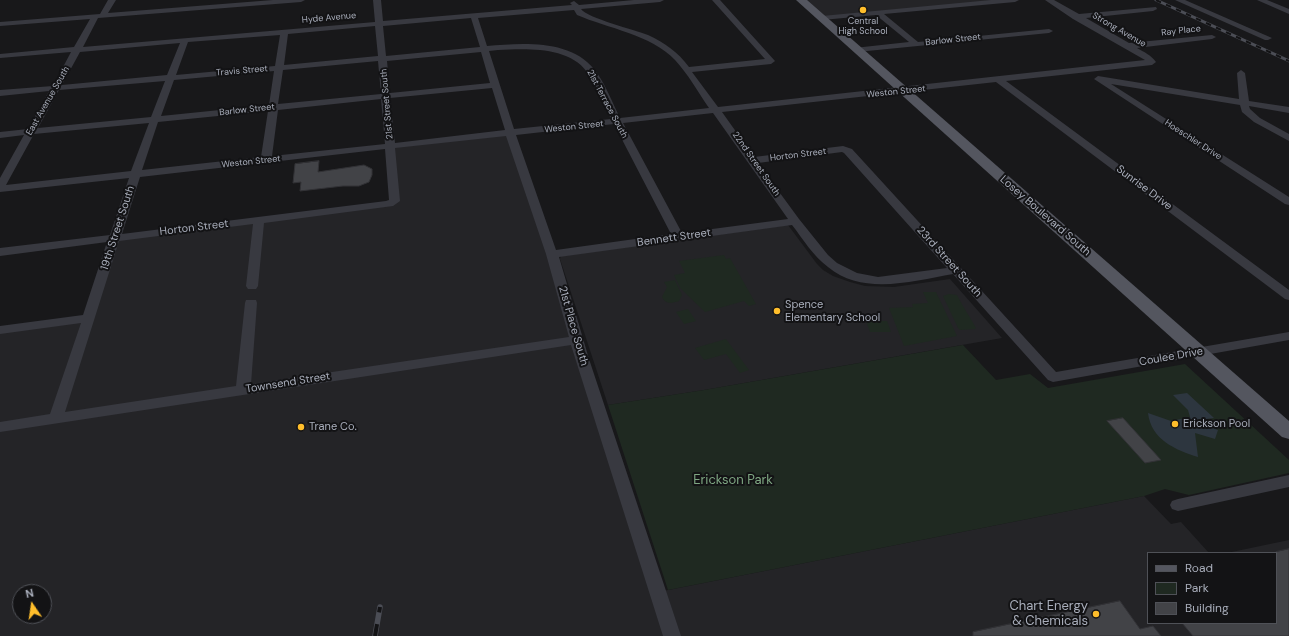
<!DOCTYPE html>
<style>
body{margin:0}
#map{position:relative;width:1289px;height:636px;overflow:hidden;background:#18181a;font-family:"DM Sans",sans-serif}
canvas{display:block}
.legend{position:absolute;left:1147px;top:552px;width:130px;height:72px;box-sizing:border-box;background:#131315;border:1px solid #4f5157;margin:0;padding:5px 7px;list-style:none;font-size:12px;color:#a9aebb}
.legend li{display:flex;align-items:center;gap:8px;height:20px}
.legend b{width:20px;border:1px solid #4f5157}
.north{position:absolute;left:12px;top:584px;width:40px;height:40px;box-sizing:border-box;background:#131315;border:1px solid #4f5157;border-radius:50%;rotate:347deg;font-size:11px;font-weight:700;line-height:16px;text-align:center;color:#a9aebb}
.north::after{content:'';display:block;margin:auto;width:14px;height:18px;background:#ffbe2b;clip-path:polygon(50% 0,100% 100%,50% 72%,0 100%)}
</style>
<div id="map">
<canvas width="1289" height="636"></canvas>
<ul class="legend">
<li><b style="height:5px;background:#54565f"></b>Road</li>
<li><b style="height:11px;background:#1f2921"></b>Park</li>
<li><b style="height:11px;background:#424347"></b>Building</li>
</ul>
<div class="north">N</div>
</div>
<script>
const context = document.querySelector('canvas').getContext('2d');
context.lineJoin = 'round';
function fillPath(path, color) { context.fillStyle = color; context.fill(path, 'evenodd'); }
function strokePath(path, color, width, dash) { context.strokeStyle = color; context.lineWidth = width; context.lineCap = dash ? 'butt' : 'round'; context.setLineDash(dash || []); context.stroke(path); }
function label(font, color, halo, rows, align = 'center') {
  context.font = font + ' "DM Sans",sans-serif'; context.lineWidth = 4; context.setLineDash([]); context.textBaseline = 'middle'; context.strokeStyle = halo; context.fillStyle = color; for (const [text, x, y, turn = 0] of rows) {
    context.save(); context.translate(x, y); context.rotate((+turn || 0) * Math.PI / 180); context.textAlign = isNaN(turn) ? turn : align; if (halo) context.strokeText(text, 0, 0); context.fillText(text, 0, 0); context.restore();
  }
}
fillPath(new Path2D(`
 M801,0H1015L822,18Z
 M510,133L653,593L1144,496L1171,524L1181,522L1209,553H1148V623H1276V553H1227L1289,540V636H0V330L88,318L114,238L389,204L391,146ZM20,592H44V616H20Z
 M788,225L817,264L823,270L833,276L850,282L865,286L894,287L950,279L1002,338L704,390L608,405L560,259L561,256Z`), '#242427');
fillPath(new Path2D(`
 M724,255L726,259L730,258L756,304L749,306L744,301L705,312L680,288L674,275L685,273L679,261Z
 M675,280L682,295L679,301C671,303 666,305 662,297L667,287L664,282Z
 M923,292H936L957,336L904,346L889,308L913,307L912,304L928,303Z
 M949,294L957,295C963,307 970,317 976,328L975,329L960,330L958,328L943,296Z
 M688,309L696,321L684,324L676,312Z
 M866,321H887L891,332H870Z
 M726,339L749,370L740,373L726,354L704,360L695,348Z
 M963,345L996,380L1030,374L1048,388L1185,364L1289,460V473L1189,495L1165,489L1144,496L668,590L608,405L704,390Z`), '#1f2921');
fillPath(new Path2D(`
 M1187,393L1214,418L1199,420L1198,423L1218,430L1215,439L1195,433L1198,457C1176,450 1151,440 1148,413L1171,421L1190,417L1188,410L1173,395Z`), '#2d363f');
const building = new Path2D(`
 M319,161L318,172L364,165L372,169V175L369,182L359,186H343L300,191L301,182L293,183L295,164Z
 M1123,418L1161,460L1145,463L1107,421Z
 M1289,549V636H1193L1182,623H1276V552Z
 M1120,601L1140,629L1153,626L1161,636H973V632Z`);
fillPath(building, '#424347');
strokePath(building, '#323236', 1);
fillPath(new Path2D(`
 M108,0H116L108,13L273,0H305L301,2L98,18L83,47L375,22L373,0H381L383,21L572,5L570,3L574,1L579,5L634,0H664L660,2L581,9C587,18 635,30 648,35C665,43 678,52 689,67L765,59L712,0H720L775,61L771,64L692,72L718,107L1145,60L1073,19L1045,0H1054L1079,14L1156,7L1157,9L1153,11L1086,18L1129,43L1212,35L1216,37L1212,39L1137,48C1144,52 1151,55 1156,62L1152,65L1006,81L1289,290V300L1285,299L996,82L722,112L754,157L843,146L852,149L1056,372L1289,332V340L1053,382L1048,380L953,274C913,281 863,296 828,267C813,256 803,239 792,225L559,257L589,359L681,636H663L571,345L0,432V422L50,414L81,323L0,334V326L83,315L107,242L0,256V248L110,235L129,178L0,192V178L24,135L0,138V132L28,129L49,91L0,96V90L53,86L71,52L0,58V54L74,47L90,19L0,26V22L100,14ZM574,10L577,15C607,28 652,35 675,60C688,74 698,92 709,108L620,118C613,104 604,81 594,69C570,39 521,43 487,46L478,18ZM471,18L480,47L386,56L383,26ZM375,26L378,56L284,65L288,34ZM280,35L275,66L176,75L188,42ZM180,43L167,75L62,85L80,52ZM498,50C526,49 568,46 587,72C597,86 604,104 611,119L514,129L489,51ZM481,52L490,83L390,93L387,61ZM378,61L381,94L278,104L283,70ZM274,71L269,105L161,116L174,80ZM165,81L151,117L38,128L59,90ZM492,88L505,130L395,143L390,98ZM381,99L385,144L272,156L278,110ZM268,111L261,157L142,170L158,122ZM713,113L788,219L682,233L623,123ZM149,123L131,171L6,185L34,134ZM614,124L671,234L556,250L516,135ZM506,136L546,254L569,337L251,384L257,303L256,300H246L245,303L236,386L65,412L119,241L253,224L246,286L248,289H256L258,286L264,223L393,206L400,201L395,148ZM385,149L389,200L386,201L122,234L140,177ZM842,152L844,153L947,268L878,277L857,273L837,263L828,255L799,219L758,163Z
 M991,0H1019L1015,2L884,14L918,42L1049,29L1053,31L1049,33L857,52L853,50L854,48L909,42L876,15L822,20L818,18L822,16Z
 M1175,0H1185L1272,38L1268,40H1265Z
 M1257,0H1267L1289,9V14Z
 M1241,70L1245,73L1249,101L1289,107V113L1249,106L1250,109L1260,118L1289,134V141L1254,122L1242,112L1240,105L1111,84L1289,197V205L1285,204L1094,79L1098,76L1239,99L1237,73Z
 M1289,475V487L1178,511L1172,509L1170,505L1172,501L1178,499Z`), '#383940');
fillPath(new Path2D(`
 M796,0H807L1289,421V439L1282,437Z`), '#54565f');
const railFar1 = new Path2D(`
 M1156,0L1289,61`);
const rail = new Path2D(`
 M375,636L380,607`);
strokePath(railFar1, '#4b4d55', 3);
strokePath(rail, '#4b4d55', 5.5);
strokePath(railFar1, '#131315', 2, [5.5]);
strokePath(rail, '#131315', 4, [12]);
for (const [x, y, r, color] of [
 [863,10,4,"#ffbe2b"],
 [777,311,4,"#ffbe2b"],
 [1175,424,4,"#ffbe2b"],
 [301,427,4,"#ffbe2b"],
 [1096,614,4,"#ffbe2b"]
]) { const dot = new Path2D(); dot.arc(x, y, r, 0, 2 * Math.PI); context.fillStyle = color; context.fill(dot); strokePath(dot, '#131315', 1.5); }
label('9px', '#a9aebb', '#131315', [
 ["Hyde Avenue",329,18,-5],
 ["Strong Avenue",1119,30,30],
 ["Ray Place",1181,31,-6],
 ["Barlow Street",953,40,-6],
 ["Travis Street",242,71,-5],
 ["Weston Street",896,92,-6],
 ["East Avenue South",48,101,-60],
 ["21st Street South",387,104,-95],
 ["21st Terrace South",607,104,62],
 ["Barlow Street",247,110,-6],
 ["Weston Street",574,127,-6],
 ["Hoeschler Drive",1193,140,33],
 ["Horton Street",798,155,-7],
 ["Weston Street",251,162,-6],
 ["22nd Street South",756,164,55]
]);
label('9px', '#a9aebb', '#131315', [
 ["Central",863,22],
 ["High School",863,32]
]);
label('11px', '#a9aebb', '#131315', [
 ["Sunrise Drive",1144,188,37],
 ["Losey Boulevard South",1045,216,41],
 ["19th Street South",118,228,-72],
 ["Horton Street",194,228,-7],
 ["Bennett Street",674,238,-8],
 ["23rd Street South",949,262,48],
 ["21st Place South",573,326,74],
 ["Coulee Drive",1171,357,-10],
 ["Townsend Street",288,383,-9]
]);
label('11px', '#a9aebb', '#131315', [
 ["Spence",785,305],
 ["Elementary School",785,318],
 ["Erickson Pool",1183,424],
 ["Trane Co.",309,427]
], 'left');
label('13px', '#7fa783', '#131315', [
 ["Erickson Park",733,481]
]);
label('13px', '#a9aebb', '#131315', [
 ["Chart Energy",1088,607],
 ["& Chemicals",1088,622]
], 'right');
</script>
